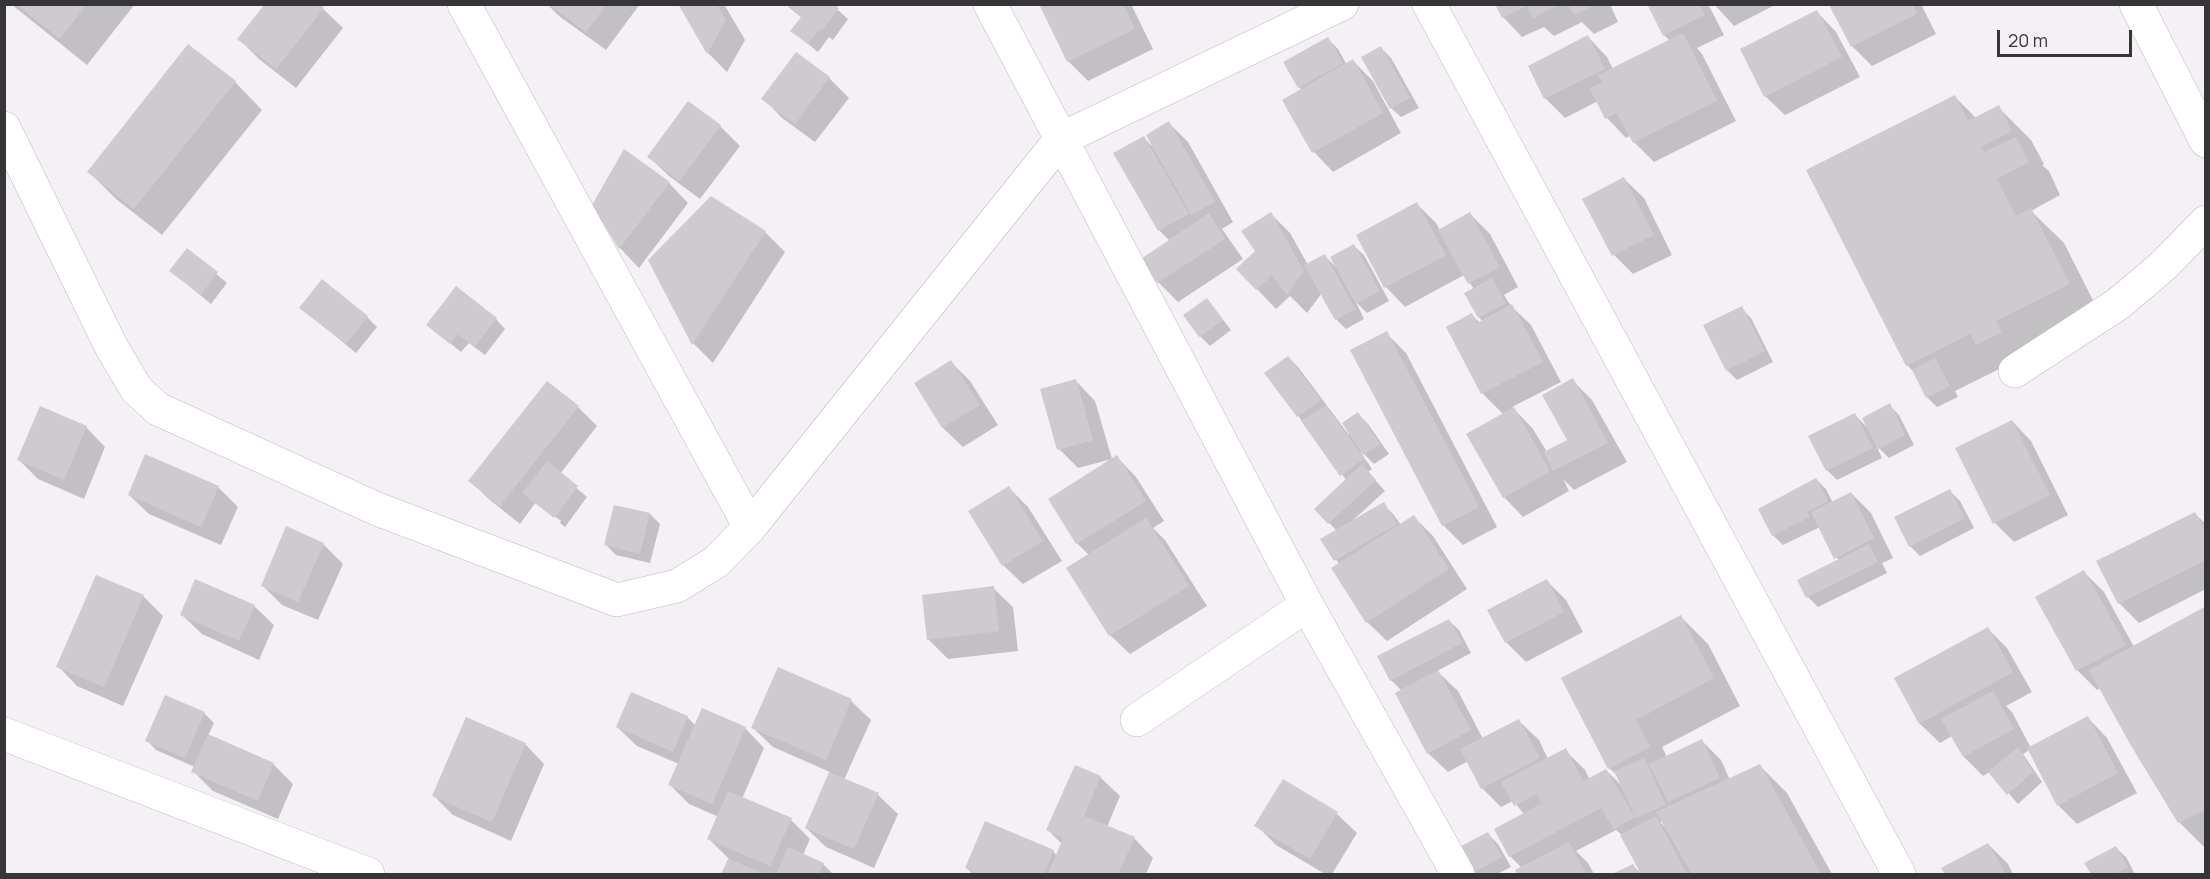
<!DOCTYPE html>
<style>
body{margin:0}
#map{position:relative;width:2210px;height:879px;overflow:hidden;background:#f4f0f6;font-family:Manrope,sans-serif}
canvas{display:block}
.frame{position:absolute;inset:0;border:6px solid #363537;pointer-events:none}
.scale{position:absolute;left:1997px;top:30px;width:135px;height:27px;box-sizing:border-box;border:3px solid #363537;border-top:0;padding-left:8px;font-size:18px;line-height:21px;white-space:nowrap;color:#363537;-webkit-text-stroke:4px #f4f0f6;paint-order:stroke}
</style>
<div id="map">
<canvas width="2210" height="879"></canvas>
<div class="frame"></div>
<div class="scale">20 m</div>
</div>
<script>
const context = document.querySelector('canvas').getContext('2d');
context.lineJoin = 'round';
function fillPath(path, color) { context.fillStyle = color; context.fill(path, 'evenodd'); }
function strokePath(path, color, width, dash) { context.strokeStyle = color; context.lineWidth = width; context.lineCap = dash ? 'butt' : 'round'; context.setLineDash(dash || []); context.stroke(path); }
fillPath(new Path2D(`
 M11,4H135L87,65Z
 M547,4H640L606,50L559,16Z
 M679,4H724L745,40L727,72L708,53Z
 M785,4H831L848,19L833,40L829,37L818,52L792,31L802,18Z
 M1041,4H1131L1153,49L1088,81L1068,61Z
 M1496,4H1610L1618,22L1594,34L1582,22L1554,36L1544,27L1522,37L1503,17Z
 M1648,4H1708L1724,35L1697,48L1702,54L1736,121L1654,162L1634,142L1631,135L1626,138L1607,118L1598,101L1565,118L1545,98L1530,67L1588,37L1607,57L1613,69L1670,41L1664,35Z
 M1714,4H1777L1734,26Z
 M1831,4H1921L1936,34L1872,66L1852,46Z
 M323,9L343,28L296,88L259,59L239,39Z
 M1817,12L1836,32L1860,77L1785,115L1765,96Z
 M1328,39L1338,49L1347,65L1353,61L1373,81L1401,133L1333,172L1314,152L1302,90L1299,87Z
 M1381,48L1391,58L1419,108L1401,117L1391,108Z
 M796,54L829,78L849,98L815,142L782,118L763,98Z
 M235,82L262,110L162,235L116,199L89,172Z
 M1955,97L1976,118L1998,107L2031,140L2044,164L2042,165L2049,171L2060,195L2031,211L2064,243L2102,318L1955,391L1958,397L1937,407L1927,397L1915,373L1907,365L1809,171Z
 M689,103L720,126L740,146L700,199L669,176L649,157Z
 M1169,123L1188,142L1233,222L1222,229L1243,259L1178,302L1158,282L1170,241L1159,230L1143,137L1153,147Z
 M1624,179L1644,198L1672,255L1633,274L1614,255Z
 M669,183L688,203L639,268L620,248L594,205Z
 M1417,204L1436,223L1440,230L1470,214L1490,234L1518,287L1504,295L1511,306L1531,325L1561,382L1512,407L1533,429L1547,452L1569,441L1572,380L1592,400L1627,462L1574,490L1563,479L1569,491L1523,517L1504,497V415L1482,393L1472,315L1480,323L1483,322L1479,317L1474,289L1464,275L1405,307L1386,287L1358,236Z
 M1271,214L1290,233L1308,265L1325,256L1337,268L1354,246L1364,255L1389,301L1367,313L1356,302L1364,319L1346,329L1336,319L1322,293L1307,313L1290,296L1276,309L1238,269L1257,252Z
 M765,232L785,252L713,363L694,344L650,260Z
 M188,250L227,283L211,304L171,271Z
 M1207,299L1231,330L1210,346L1200,336Z
 M301,308L367,317L377,327L356,353Z
 M1741,308L1751,318L1773,362L1737,380L1727,370Z
 M496,319L505,329L485,355L469,343L461,352L428,325Z
 M1386,333L1406,353L1497,527L1463,545L1443,525Z
 M1288,357L1298,367L1349,435L1358,414L1368,424L1389,454L1374,464L1362,452L1361,453L1372,469L1368,472L1385,491L1352,521L1383,504L1393,514L1401,525L1414,517L1433,536L1467,589L1387,641L1367,622L1340,565L1322,540L1337,531L1316,509L1347,481L1266,373Z
 M951,362L970,381L998,425L963,447L943,428L916,384Z
 M1076,381L1095,401L1112,459L1078,468L1059,449Z
 M1889,405L1899,415L1914,445L1889,458L1876,445L1882,458L1837,480L1827,470L1854,414L1868,428Z
 M578,407L597,426L560,474L587,497L565,527L560,523L561,521L536,502L520,524L490,500L470,481Z
 M2012,421L2031,441L2068,515L2014,542L1995,523Z
 M86,427L105,447L84,499L38,479L19,460Z
 M1117,457L1136,477L1164,521L1153,528L1165,540L1207,606L1130,654L1110,635L1089,555L1077,543L1050,500Z
 M1816,479L1826,489L1833,503L1851,493L1871,513L1893,558L1882,563L1887,573L1818,607L1808,597L1799,581L1839,561L1820,527L1783,545L1773,535Z
 M218,487L238,507L221,545L149,514L129,495Z
 M1009,488L1028,507L1062,561L1023,584L1003,565Z
 M1950,491L1960,501L1974,528L1920,556L1910,546Z
 M650,514L660,524L650,563L616,555L606,545Z
 M2195,514L2206,524V589L2139,623L2119,603Z
 M323,544L343,564L318,620L282,605L262,585Z
 M2084,572L2104,592L2134,647L2206,608V849L2179,822L2101,688L2097,690L2078,671L2037,598Z
 M1547,581L1566,600L1583,632L1526,662L1506,642L1489,611Z
 M993,588L1013,607L1018,651L948,659L928,639Z
 M143,596L163,616L123,706L77,686L58,666Z
 M254,606L274,625L259,660L202,634L182,615Z
 M1681,617L1708,644L1740,706L1662,747L1667,757L1702,741L1721,760L1730,780L1760,766L1787,793L1832,874H1643L1622,835L1616,830L1576,851L1588,863L1594,874H1519L1517,870L1522,868L1510,856L1525,815L1513,801L1501,807L1482,788L1468,761L1448,772L1428,753L1402,691L1391,680L1449,621L1459,630L1471,653L1437,671L1458,691L1483,739L1519,721L1539,740L1548,759L1565,750L1585,770L1590,780L1607,771L1622,786L1618,776L1609,768ZM1663,820L1668,830L1660,822Z
 M1988,629L2007,648L2032,692L2006,706L2012,712L2031,748L2088,718L2107,738L2137,793L2077,824L2058,805L2029,750L2023,754L2042,782L2018,804L1990,772L1983,776L1964,757L1952,736L1940,743L1920,724L1896,679Z
 M851,701L871,720L844,780L878,795L898,814L874,868L826,847L806,828L830,772L773,747L753,728Z
 M204,713L214,723L208,736L273,764L293,784L278,819L213,791L193,771L195,767L156,750L147,740Z
 M687,717L696,726L745,728L764,748L742,799L791,820L810,839L803,855L823,864L833,874H723L729,859L709,839L719,817L689,804L670,785L679,764L637,746L617,727Z
 M525,744L544,764L511,841L453,815L434,796Z
 M1100,777L1120,796L1107,827L1134,838L1153,858L1146,874H973L966,868L1053,851L1057,856L1062,844L1048,830Z
 M1337,814L1357,833L1332,874H1325L1276,845L1256,825Z
 M1488,834L1498,844L1511,867L1497,874H1477L1474,872Z
 M1988,844L2008,864L2013,874H1946L1943,869Z
 M2116,848L2126,857L2135,874H2092L2086,863Z
 M1633,866L1642,874H1615Z`), '#0003');
fillPath(new Path2D(`
 M16,4H87L60,39Z
 M265,4H320L324,8L276,69L237,39Z
 M548,4H607L586,32Z
 M678,4H717L726,20L707,54Z
 M786,4H834L839,8L822,31L819,29L808,44L790,31L802,16Z
 M1039,4H1123L1135,29L1067,62Z
 M1495,4H1559L1533,18L1527,6L1502,18Z
 M1647,4H1700L1705,15L1663,36Z
 M1568,5H1595L1574,15Z
 M1829,5H1913L1917,14L1851,47Z
 M1817,10L1842,57L1764,97L1740,49Z
 M1683,33L1717,101L1633,143L1617,113L1605,119L1590,89L1602,82L1598,75Z
 M1588,35L1605,69L1544,99L1528,66Z
 M1328,37L1343,63L1298,88L1283,62Z
 M188,44L236,81L134,209L87,172Z
 M1381,46L1410,98L1390,109L1361,57Z
 M796,52L830,77L795,124L761,99Z
 M1353,59L1383,113L1312,153L1282,100Z
 M1955,95L1968,121L1999,105L2012,131L1981,147L1984,152L2016,137L2029,162L1997,179L2016,216L2031,208L2070,284L1996,321L2002,332L1976,345L1970,334L1906,366L1806,170Z
 M688,101L721,125L680,181L647,157Z
 M1169,121L1215,202L1191,215L1146,135Z
 M1144,136L1189,214L1158,231L1113,153Z
 M624,149L670,182L619,249L592,205Z
 M1624,177L1654,235L1612,256L1582,199Z
 M711,196L766,231L692,345L648,260Z
 M1417,202L1446,255L1384,288L1356,235Z
 M1271,212L1304,271L1287,295L1272,275L1256,290L1236,269L1255,251L1241,231Z
 M1470,212L1500,267L1468,284L1438,230Z
 M1209,213L1225,239L1157,283L1141,259Z
 M1354,244L1380,291L1356,304L1330,257Z
 M187,248L218,272L201,295L169,271Z
 M1325,254L1355,309L1335,320L1304,265Z
 M1492,278L1506,303L1478,318L1464,293Z
 M322,279L368,316L346,344L299,308Z
 M456,286L497,318L474,347L458,334L450,344L426,325Z
 M1207,298L1223,320L1199,337L1183,315Z
 M1512,304L1543,362L1481,394L1446,327L1472,313L1477,323Z
 M1742,306L1765,351L1726,371L1703,325Z
 M1387,331L1479,507L1442,526L1350,350Z
 M1288,356L1321,400L1297,417L1264,373Z
 M1935,358L1950,386L1926,398L1912,370Z
 M951,360L980,405L942,428L914,383Z
 M1573,378L1608,443L1553,471L1544,452L1567,440L1542,395Z
 M1076,379L1093,440L1057,450L1040,389Z
 M547,381L579,406L500,506L468,481Z
 M1890,403L1905,435L1878,449L1862,418Z
 M1326,405L1364,459L1340,476L1301,421Z
 M40,406L87,426L64,480L17,460Z
 M1514,407L1550,471L1503,498L1466,434Z
 M1358,412L1380,444L1363,455L1342,423Z
 M1855,413L1873,448L1826,471L1808,436Z
 M2012,420L2050,495L1993,524L1955,448Z
 M145,454L219,486L201,527L128,495Z
 M1117,455L1146,501L1076,544L1048,499Z
 M547,461L578,486L554,518L522,493Z
 M1362,464L1376,480L1328,524L1314,509Z
 M1816,478L1828,501L1807,512L1810,517L1772,536L1758,509Z
 M1009,486L1043,541L1002,566L968,511Z
 M1950,489L1965,518L1909,547L1894,517Z
 M1851,492L1874,538L1834,559L1811,512Z
 M1384,502L1397,524L1334,561L1320,539Z
 M614,505L650,513L640,554L604,545Z
 M2195,512L2206,531V560L2118,604L2096,561Z
 M1414,515L1449,569L1366,623L1331,568Z
 M1146,518L1189,586L1109,636L1066,568Z
 M286,526L324,543L298,602L261,586Z
 M1869,544L1878,562L1806,598L1797,580Z
 M2084,570L2126,645L2076,671L2035,597Z
 M96,575L144,595L104,687L56,667Z
 M195,579L255,605L239,641L180,615Z
 M1547,579L1564,612L1505,643L1487,610Z
 M994,586L999,631L927,640L922,595Z
 M2206,606V809L2178,823L2130,744L2089,670Z
 M1681,615L1714,678L1636,720L1650,747L1608,769L1561,678Z
 M1449,619L1462,643L1390,681L1377,656Z
 M1988,627L2013,672L1919,724L1894,678Z
 M778,667L852,699L826,760L751,728Z
 M1438,670L1471,730L1427,754L1395,693Z
 M1993,691L2014,729L1963,757L1941,719Z
 M631,692L688,716L673,752L616,727Z
 M165,695L205,712L185,758L145,741Z
 M702,708L746,727L712,804L668,785Z
 M2088,716L2118,773L2057,806L2027,748Z
 M466,717L526,743L492,822L432,796Z
 M1519,719L1540,758L1481,789L1460,749Z
 M208,734L274,763L258,801L191,772Z
 M1702,739L1720,778L1668,802L1649,764Z
 M2018,747L2033,772L2007,795L1988,772Z
 M1566,748L1583,781L1541,803L1537,794L1514,806L1501,782Z
 M1644,758L1666,805L1636,818L1614,771Z
 M1760,764L1821,874H1692L1656,812Z
 M1075,765L1101,776L1084,816L1135,837L1118,874H1048L1063,838L1046,830Z
 M1606,769L1635,817L1614,829L1601,808L1509,857L1494,829Z
 M829,772L879,793L854,849L805,828Z
 M1283,779L1338,812L1310,859L1254,826Z
 M728,791L792,818L770,866L707,839Z
 M1656,816L1687,874H1641L1620,835Z
 M985,821L1054,850L1044,874H979L965,868Z
 M1488,832L1502,857L1473,873L1459,847Z
 M1569,842L1586,874H1517L1515,870Z
 M1988,843L2006,874H1945L1941,868Z
 M2116,846L2128,867L2115,874H2091L2084,863Z
 M788,847L824,863L819,874H776Z
 M728,859L765,874H721Z
 M1633,864L1639,874H1612Z`), '#cecad0');
const minor = new Path2D(`
 M464,4L750,527
 M990,4L1307,605L1458,874
 M1429,4L1899,874
 M4,128L112,348L137,390L158,409L377,509L617,600L677,586L716,562L750,527L1061,139L1342,4
 M2015,371L2118,304L2163,266L2206,222
 M1137,720L1307,605
 M4,734L368,874`);
const major = new Path2D(`
 M2136,4L2206,141`);
strokePath(minor, '#bebac0', 34);
strokePath(major, '#bebac0', 34);
strokePath(minor, '#fff', 33);
strokePath(major, '#fff', 33);
</script>
